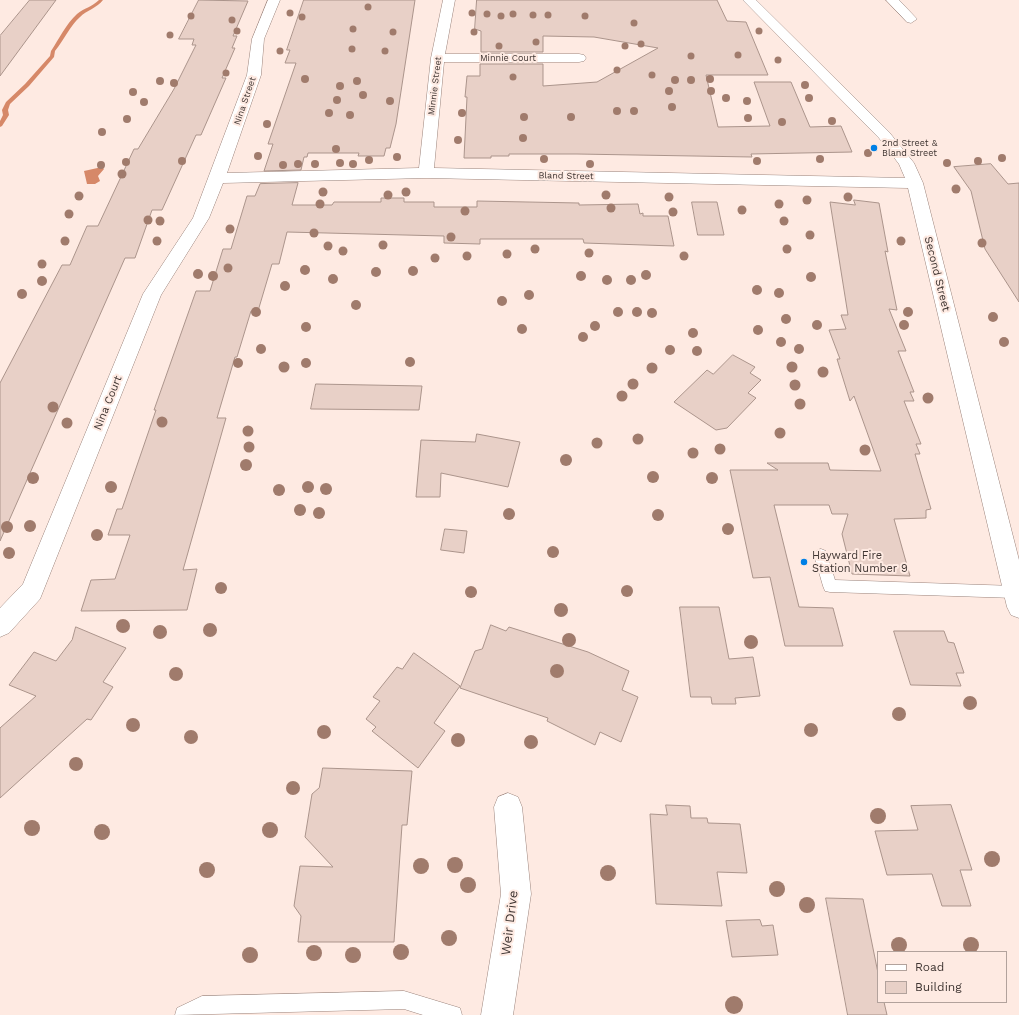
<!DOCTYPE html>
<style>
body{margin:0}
#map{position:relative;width:1019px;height:1015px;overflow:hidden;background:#feeae2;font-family:"Work Sans",sans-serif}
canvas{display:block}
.legend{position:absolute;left:877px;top:951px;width:130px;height:52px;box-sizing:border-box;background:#feeae2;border:1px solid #b2a29c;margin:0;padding:5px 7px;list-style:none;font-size:12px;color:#3f3532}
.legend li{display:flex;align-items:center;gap:8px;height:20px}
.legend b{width:20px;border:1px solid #b2a29c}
</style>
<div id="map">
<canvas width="1019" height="1015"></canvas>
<ul class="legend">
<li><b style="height:5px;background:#fff"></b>Road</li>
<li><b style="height:11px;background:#e8d0c7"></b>Building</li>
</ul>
</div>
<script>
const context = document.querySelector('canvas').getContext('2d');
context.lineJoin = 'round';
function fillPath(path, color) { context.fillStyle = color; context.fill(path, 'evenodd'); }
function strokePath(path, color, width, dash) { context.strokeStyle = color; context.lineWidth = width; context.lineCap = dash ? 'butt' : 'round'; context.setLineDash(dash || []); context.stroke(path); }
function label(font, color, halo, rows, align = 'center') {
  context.font = font + ' "Work Sans",sans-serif'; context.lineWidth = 4; context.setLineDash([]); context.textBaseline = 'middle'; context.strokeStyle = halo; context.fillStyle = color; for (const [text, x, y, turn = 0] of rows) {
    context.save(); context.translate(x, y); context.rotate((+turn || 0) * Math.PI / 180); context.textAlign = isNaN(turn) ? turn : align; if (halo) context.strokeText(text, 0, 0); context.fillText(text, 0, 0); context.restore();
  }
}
fillPath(new Path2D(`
 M102,167L104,169L98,176L100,181L95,184H87L84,171Z`), '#d68868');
fillPath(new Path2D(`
 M99,0H103C97,8 87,10 80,17C70,26 64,40 55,51L54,57L29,86L10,104L8,110L9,115L2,126L0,127V121L3,115L2,110L6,102L25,84L50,56L51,51C59,39 66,24 77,14C84,8 92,7 99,0Z`), '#d68868');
const building = new Path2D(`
 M30,0H56L0,76V36Z
 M199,0L248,1L233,36H237L232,48H235L222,78H226L201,135H196L162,210H152L135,258H125L0,541V383L62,265H70L87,226H98L134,149H138L174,89L196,45H192L194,39H179Z
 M304,0H415L396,124L390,148H386L384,156H358L359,153H308L307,157H304L301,170L264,171L273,144H268L296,63H285L290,50H287Z
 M477,0H717L727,21L746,22L768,75H706L718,127L770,126L754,82H791L810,127L841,126L852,152L751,154L752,157L577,154H509V156H491V158H464L467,97H465L467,76H480V64H543V86L597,82L658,48L594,37L543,36V52H481V31L475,29Z
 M991,164L1008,184L1019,183V302L985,249L971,191L954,167Z
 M298,183L292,205H332L334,202H381V198H404V202H434V207H477V201L579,203V205L638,204L640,214L643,213V216H668L674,246L584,243L583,239H480V244L444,243V236L287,232L279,264H272L258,311H251L237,357H235L217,418H226L183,570L197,569L187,610L81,611L91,580L115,579L130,535H108L117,509H122L156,410H154L196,291H210L223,249H231L247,196H255L260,184Z
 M854,200L879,203L888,252L885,251L897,310L889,309L906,351H898L914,392H910L914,401H904L921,444H916L920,454H915L931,509L926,510V518L894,519L910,576L852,574L842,534L848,514H832L829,505H774L799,607L833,608L843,646H785L770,577L753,578L730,470H778L767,463H828L830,470L881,471L854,396L850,401L837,359H840L829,330L846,329L841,315H848L830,202L855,205Z
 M692,202H717L724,235H698Z
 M733,355L755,367L750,373L761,380L748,393L756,398L727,428L716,430L674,402L707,370L713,374Z
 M316,384L422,386L419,410L311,409Z
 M477,434L520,442L508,487L441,473L440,497H416L421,440L475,442Z
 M445,529L467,531L464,553L441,550Z
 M680,607H719L729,659L753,657L760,696L735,698L736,704H712L711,697H691Z
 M491,625L506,631L509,627L588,652L629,671L622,690L638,697L621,742L600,732L595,745L547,721L548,718L460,688L475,651L482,649Z
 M76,627L126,648L103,682L113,687L91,720L87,719L0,798V728L36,696L9,685L34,652L56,661L72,640Z
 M894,631H944L948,642L954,643L964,673H956L961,686L911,685Z
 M414,653L460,686L434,723L445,731L418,768L372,731L376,727L366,719L380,701L373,697L397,667L402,669Z
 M323,768L412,771L407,825H402L394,942H298L301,916L294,906L300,866L333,867L305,837L312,794L319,788Z
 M666,805L690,806L691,818H707L708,823L740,824L747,873L717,872L722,906L656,904L650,814L667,815Z
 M951,805L972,870H960L971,906H942L932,874L887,875L875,831L918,830L911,806Z
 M826,898L863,899L878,973V1002H884L887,1015H848Z
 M760,920L762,926L773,925L778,955L732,957L726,921Z`);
fillPath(building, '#e8d0c7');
strokePath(building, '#ab948b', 1);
const lane = new Path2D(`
 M821,549L826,551L835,580L1015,586L1019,587V597L1015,598L830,592L825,591L823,586L814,555L816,551Z
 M404,991L460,1008L462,1015H423L404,1009L175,1015L177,1008L202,996Z`);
const street = new Path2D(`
 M268,0H280L264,39L261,75L227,173L419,168L431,58L443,0H455L445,54H579L584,55L586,58L584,61L579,62H444L434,168L905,178L899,164L879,138L743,0H756L889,132L914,163L923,183L1019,560V618L1011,615L1007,607L908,188L426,178L223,183L209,218L161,295L40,599L9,633L0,637V608L23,584L143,294L193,218L247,75L252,39Z
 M886,0H899L917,19L911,23L907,22Z
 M508,793L518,797L522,807L531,894L513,1015H481L501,894L494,807L498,797Z`);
strokePath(lane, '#9b847c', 1);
strokePath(street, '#9b847c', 1);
fillPath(lane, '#fff');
fillPath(street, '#fff');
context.fillStyle = '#a07b6c';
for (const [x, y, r] of [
 [368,7,3.5],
 [290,13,3.5],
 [472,13,3.5],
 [487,14,3.5],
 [513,14,3.5],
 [533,15,3.5],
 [548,15,3.5],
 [191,16,3.5],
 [501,16,3.5],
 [585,16,3.5],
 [302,17,3.5],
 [232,20,3.5],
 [634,23,3.5],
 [353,29,3.5],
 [237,31,3.5],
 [759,31,3.5],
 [393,32,3.5],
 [474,32,3.5],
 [170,35,3.5],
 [536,42,3.5],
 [641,44,3.5],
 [499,46,3.5],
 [625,46,3.5],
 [352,49,3.5],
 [280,51,3.5],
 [385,51,3.5],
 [738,55,3.5],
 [691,56,3.5],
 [778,60,3.5],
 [617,70,3.5],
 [226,73,3.5],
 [652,75,3.5],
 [513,77,3.5],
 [305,79,4],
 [710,79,4],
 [675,80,4],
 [691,80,4],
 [160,81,4],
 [357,81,4],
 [174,83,4],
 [805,85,4],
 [340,86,4],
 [669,91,4],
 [711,91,4],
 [133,92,4],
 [363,95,4],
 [726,98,4],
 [809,98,4],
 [337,100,4],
 [390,101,4],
 [747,101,4],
 [144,102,4],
 [672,107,4],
 [617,111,4],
 [634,111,4],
 [329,113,4],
 [462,113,4],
 [350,115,4],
 [524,117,4],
 [571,117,4],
 [748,118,4],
 [127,119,4],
 [832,121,4],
 [782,122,4],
 [267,124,4],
 [102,132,4],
 [523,138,4],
 [458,140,4],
 [336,149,4],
 [868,153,4],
 [258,156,4],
 [397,157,4],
 [1002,158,4],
 [544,159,4],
 [820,159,4],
 [369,160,4],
 [182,161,4],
 [757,161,4],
 [978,161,4],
 [126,162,4],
 [340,163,4],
 [947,163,4],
 [298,164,4],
 [315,164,4],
 [353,164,4],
 [590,164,4],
 [101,165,4],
 [283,165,4],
 [122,174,4.5],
 [956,189,4.5],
 [323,192,4.5],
 [406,192,4.5],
 [388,195,4.5],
 [606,195,4.5],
 [79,196,4.5],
 [669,197,4.5],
 [848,197,4.5],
 [807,200,4.5],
 [320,204,4.5],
 [779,204,4.5],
 [611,208,4.5],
 [742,210,4.5],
 [465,211,4.5],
 [673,212,4.5],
 [69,214,4.5],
 [148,220,4.5],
 [160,221,4.5],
 [784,221,4.5],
 [230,229,4.5],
 [314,233,4.5],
 [810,235,4.5],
 [451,237,4.5],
 [65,241,4.5],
 [157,241,4.5],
 [901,241,4.5],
 [982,243,4.5],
 [383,245,4.5],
 [328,246,4.5],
 [535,249,4.5],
 [787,249,4.5],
 [343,251,4.5],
 [589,253,4.5],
 [507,254,4.5],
 [467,256,4.5],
 [684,256,4.5],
 [435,258,4.5],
 [42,264,4.5],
 [228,268,4.5],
 [305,270,5],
 [413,271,5],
 [376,272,5],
 [198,274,5],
 [646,275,5],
 [213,276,5],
 [581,276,5],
 [811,277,5],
 [333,279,5],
 [607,280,5],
 [631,280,5],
 [42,281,5],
 [285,286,5],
 [757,290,5],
 [779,293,5],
 [22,294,5],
 [529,295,5],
 [502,301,5],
 [356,305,5],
 [256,312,5],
 [618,312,5],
 [637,312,5],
 [908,312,5],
 [652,313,5],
 [993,317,5],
 [786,319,5],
 [817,325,5],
 [904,325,5],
 [595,326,5],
 [306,327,5],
 [522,329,5],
 [758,330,5],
 [693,333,5],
 [583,337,5],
 [781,342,5],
 [1004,342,5],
 [261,349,5],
 [799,349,5],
 [670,350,5],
 [697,351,5],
 [410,362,5],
 [238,363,5],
 [306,363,5],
 [284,367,5.5],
 [792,367,5.5],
 [652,368,5.5],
 [823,372,5.5],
 [633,384,5.5],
 [795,385,5.5],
 [622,396,5.5],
 [928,398,5.5],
 [800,404,5.5],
 [53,407,5.5],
 [162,422,5.5],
 [67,423,5.5],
 [248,431,5.5],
 [780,433,5.5],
 [638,439,5.5],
 [597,443,5.5],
 [249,447,5.5],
 [720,449,5.5],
 [865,450,5.5],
 [693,453,5.5],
 [566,460,6],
 [246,465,6],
 [653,477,6],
 [33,478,6],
 [712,478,6],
 [111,487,6],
 [308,487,6],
 [326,489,6],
 [279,490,6],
 [300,510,6],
 [319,513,6],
 [509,514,6],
 [658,515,6],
 [30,526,6],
 [7,527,6],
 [728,529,6],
 [97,535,6],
 [553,552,6],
 [9,553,6],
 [221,588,6],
 [627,591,6],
 [471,592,6],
 [561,610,7],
 [123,626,7],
 [210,630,7],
 [160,632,7],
 [569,640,7],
 [751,642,7],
 [557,671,7],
 [176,674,7],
 [970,703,7],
 [899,714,7],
 [133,725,7],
 [811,730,7],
 [324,732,7],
 [191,737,7],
 [458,740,7],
 [531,742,7],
 [76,764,7],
 [293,788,7],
 [878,816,8],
 [32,828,8],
 [270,830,8],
 [102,832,8],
 [992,859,8],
 [455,865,8],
 [421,866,8],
 [207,870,8],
 [608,873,8],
 [468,885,8],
 [777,889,8],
 [807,905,8],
 [449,938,8],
 [899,945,8],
 [971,945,8],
 [401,952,8],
 [314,953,8],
 [250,955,8],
 [353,955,8],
 [734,1005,9]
]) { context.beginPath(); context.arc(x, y, r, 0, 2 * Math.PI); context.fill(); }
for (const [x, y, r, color] of [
 [874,148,4,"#0080e6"],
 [804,562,4,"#0080e6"]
]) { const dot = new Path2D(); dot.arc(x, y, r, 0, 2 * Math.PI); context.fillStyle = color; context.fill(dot); strokePath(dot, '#feeae2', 1.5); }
label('9px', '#3f3532', '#feeae2', [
 ["Minnie Court",508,58],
 ["Minnie Street",435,86,-83],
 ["Nina Street",245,101,-71],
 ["Bland Street",566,176,1]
]);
label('9px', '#3f3532', '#feeae2', [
 ["2nd Street &",882,143],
 ["Bland Street",882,153]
], 'left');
label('11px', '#3f3532', '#feeae2', [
 ["Second Street",937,274,76],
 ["Nina Court",108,403,-68]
]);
label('11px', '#3f3532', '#feeae2', [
 ["Hayward Fire",812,556],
 ["Station Number 9",812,569]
], 'left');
label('13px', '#3f3532', '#feeae2', [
 ["Weir Drive",510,923,-83]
]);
</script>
